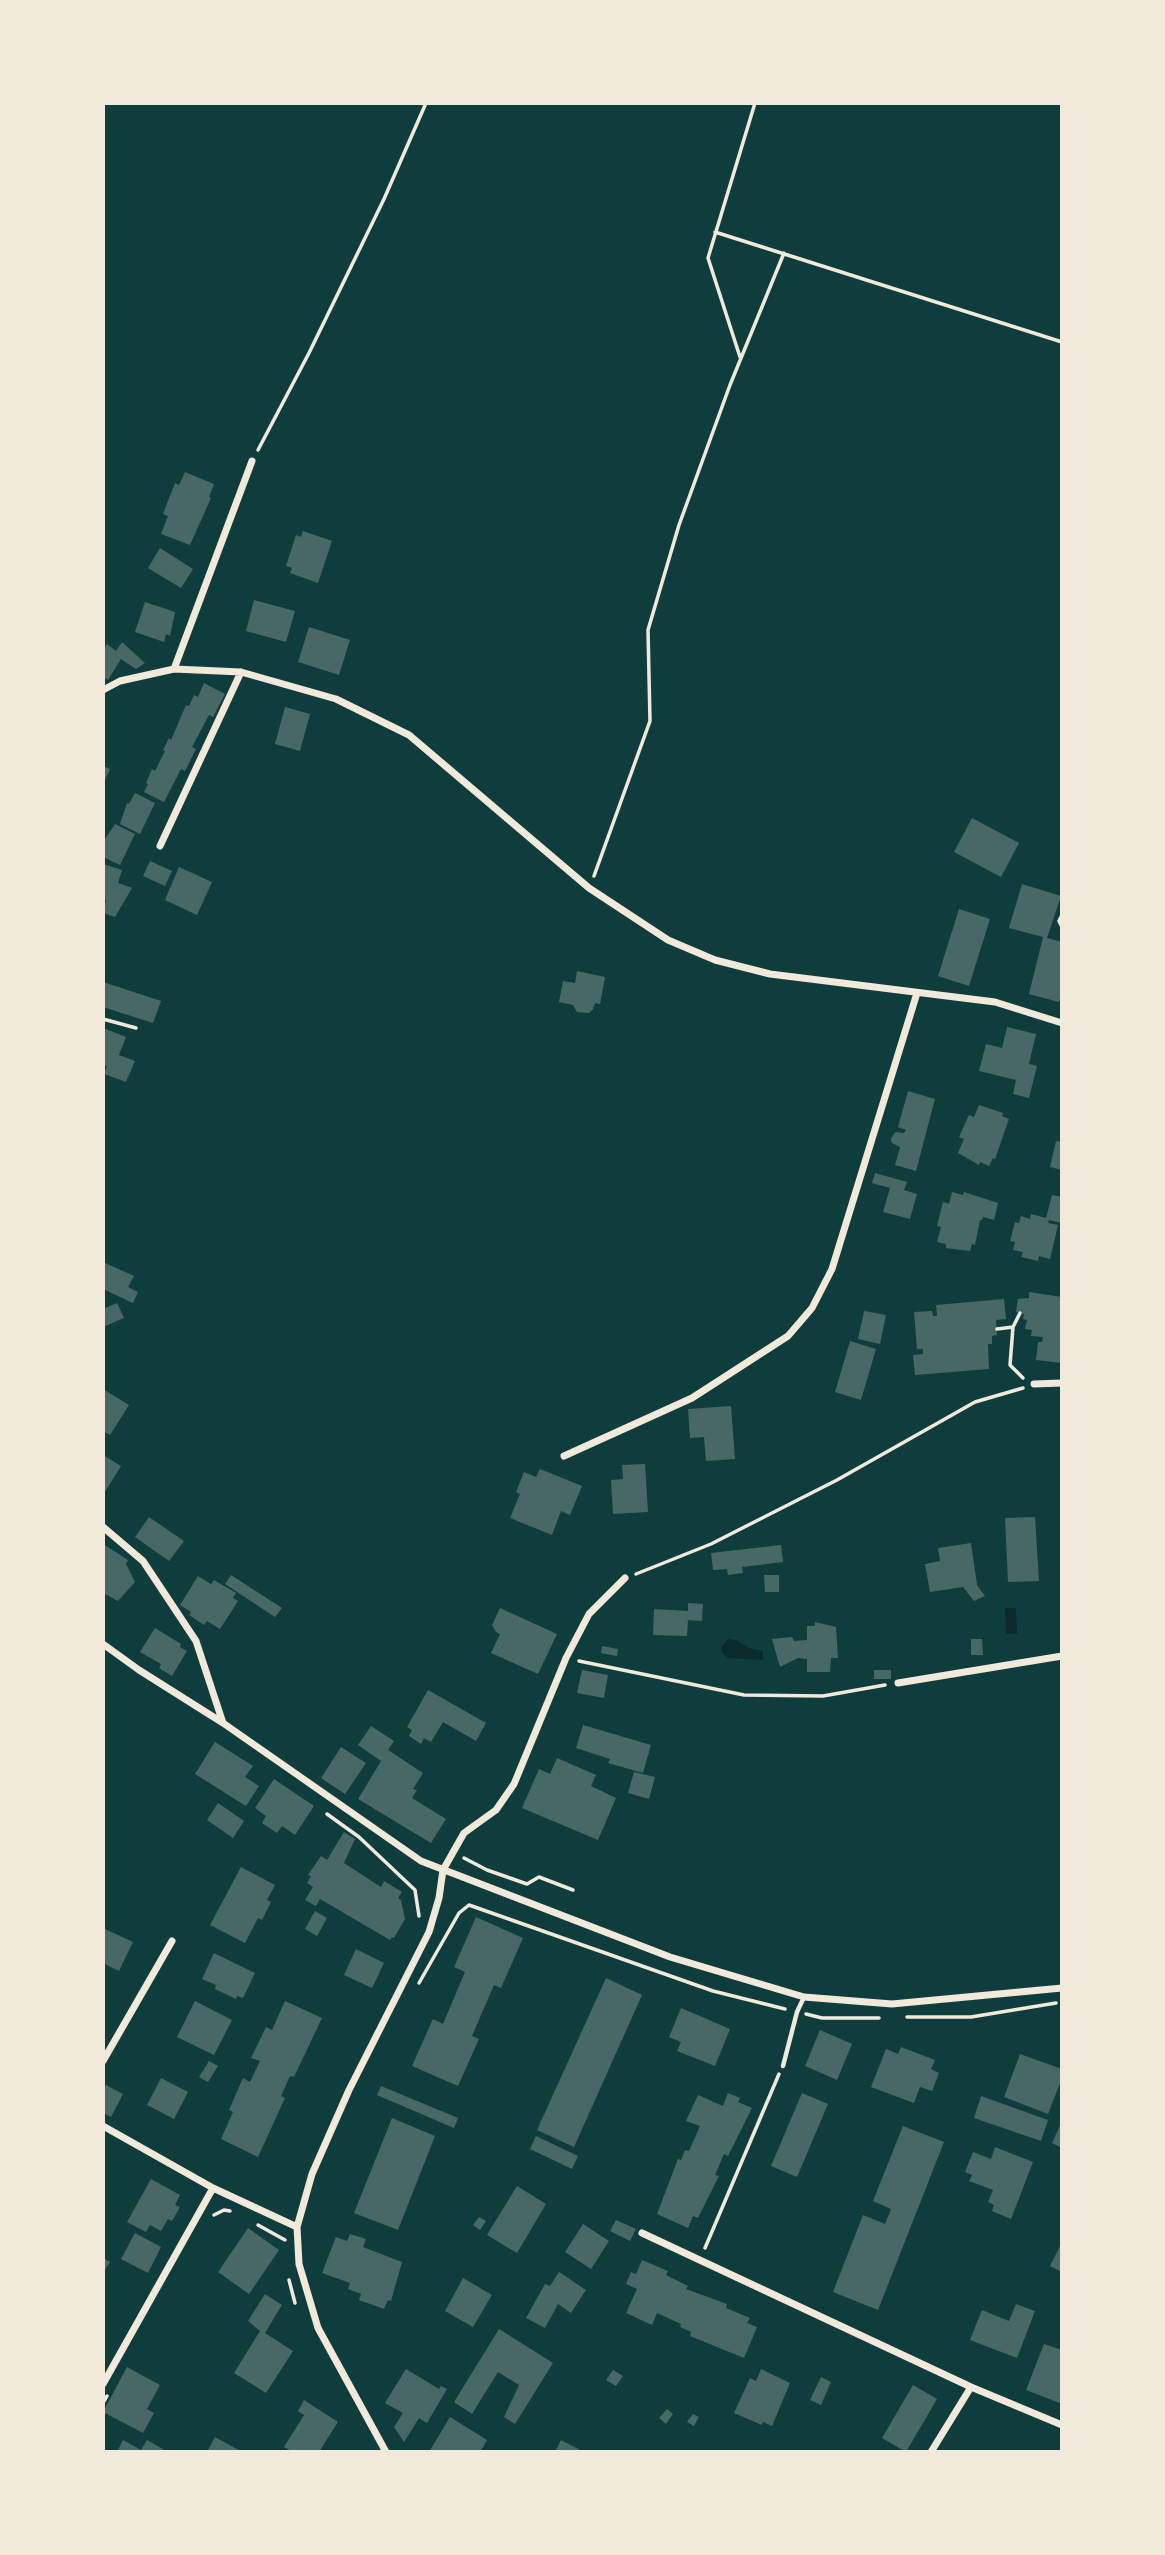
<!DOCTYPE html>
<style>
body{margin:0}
#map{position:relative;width:1165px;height:2555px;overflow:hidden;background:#0f3d3e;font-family:Literata,serif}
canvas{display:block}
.frame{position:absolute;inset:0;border:105px solid #f1e9da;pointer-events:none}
</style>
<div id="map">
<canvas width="1165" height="2555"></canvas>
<div class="frame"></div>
</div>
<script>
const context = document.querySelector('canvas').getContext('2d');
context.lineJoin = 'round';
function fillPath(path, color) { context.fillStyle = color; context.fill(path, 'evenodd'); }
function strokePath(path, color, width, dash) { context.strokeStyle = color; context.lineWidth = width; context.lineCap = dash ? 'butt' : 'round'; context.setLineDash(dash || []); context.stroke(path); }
fillPath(new Path2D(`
 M1005,1608H1016L1017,1634H1006Z
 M728,1639L736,1640L749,1648L763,1651V1660L727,1658L722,1652V1646Z`), '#0a2a2b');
fillPath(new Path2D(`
 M185,472L214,484L209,497L211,498L190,545L161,534L168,516L163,514L175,483L179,485Z
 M303,531L332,541L318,583L290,573L292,568L286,566L296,535L301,537Z
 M160,548L193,569L181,588L148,568Z
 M254,600L295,611L286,642L246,631Z
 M145,602L175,612L170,636L166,634L164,642L135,632Z
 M309,627L350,640L339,675L298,662Z
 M122,642L145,663L136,669L121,659L108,680L103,677V650L107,644L116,651Z
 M204,683L225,694L213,717L209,715L192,747L196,749L185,771L181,769L164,802L144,792L148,784L146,783L152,769L155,771L165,751L163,750L169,738L171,740L186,705L189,706L194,695L198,697Z
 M285,707L310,714L300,751L275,744Z
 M103,766L110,769L103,784Z
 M135,793L155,803L140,834L120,824L127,803L129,804Z
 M972,818L1019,843L1001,877L954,852Z
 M115,824L135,834L120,865L103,857V842Z
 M150,861L172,871L165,886L143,876Z
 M103,864L122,870L118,883L132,888L115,917L103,913L106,900L103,899Z
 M179,867L212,882L197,915L165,900Z
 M1022,884L1061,896L1047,938L1062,942V991L1059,1002L1029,994L1043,937L1009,928Z
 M959,909L990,919L969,986L938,976Z
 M577,971L605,977L600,1004L595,1003L593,1009L589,1013L577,1012L573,1005L559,1002L563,981L575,983Z
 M103,982L161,1001L153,1023L103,1007Z
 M1007,1027L1036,1034L1029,1064L1037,1066L1029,1098L1013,1094L1016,1080L979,1071L986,1044L1002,1048Z
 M103,1028L126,1037L119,1055L135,1061L126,1082L104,1074L107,1066L103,1065Z
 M908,1091L935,1099L916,1171L895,1165L900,1147L892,1143L891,1139L895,1132L904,1133L906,1130L898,1127Z
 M979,1105L1003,1113L1002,1116L1009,1119L995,1159L993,1158L989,1166L980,1162L979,1165L958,1153L964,1139L959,1137L969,1115L974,1117Z
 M1056,1141L1062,1142V1170L1050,1167Z
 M875,1173L907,1182L904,1190L917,1194L910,1219L883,1212L890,1188L872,1183Z
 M952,1192L963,1195L964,1192L998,1203L994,1220L983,1217L982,1220H980L975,1245L972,1244L970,1251L946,1248V1244L937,1242L941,1227L937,1226L943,1202L949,1204Z
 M1052,1195L1062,1197V1223L1049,1220L1048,1223L1058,1225L1050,1259L1039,1256L1038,1261L1021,1257L1023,1252L1013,1250L1015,1242L1010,1241L1015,1222L1019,1223L1021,1216L1030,1219L1031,1214L1046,1218Z
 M103,1262L134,1276L128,1287L138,1292L133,1303L103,1289Z
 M1029,1292L1062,1297V1363L1036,1360L1038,1342H1042L1043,1337L1031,1336L1032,1330L1025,1329L1027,1320L1023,1319L1024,1314L1016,1312L1018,1299L1029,1298Z
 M1004,1299L1006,1319L996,1320L997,1335L992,1336V1344H988L989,1369L915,1375L913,1355L923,1354V1349H917L914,1312L932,1311L933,1316H937L936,1305Z
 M117,1303L124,1318L103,1327V1309Z
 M864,1311L886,1315L880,1344L858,1339Z
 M850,1341L876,1349L861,1400L835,1392Z
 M103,1389L129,1405L110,1435L103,1431Z
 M731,1406L735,1459L706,1461L704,1437L690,1438L688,1409Z
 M103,1455L121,1466L103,1495Z
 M645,1464L648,1512L613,1514L611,1480L623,1479L622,1465Z
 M540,1469L582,1486L570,1515L561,1511L552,1535L510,1518L520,1494L516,1492L524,1472L536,1477Z
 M149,1517L184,1541L169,1561L135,1537Z
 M1035,1517L1039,1581L1008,1582L1005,1518Z
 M971,1543L977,1585L985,1596L974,1601L963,1587L930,1592L925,1564L940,1561L938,1548Z
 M103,1544L128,1560L126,1564L135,1582L118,1601L105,1594L103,1597Z
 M781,1545L783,1562L742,1567L743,1573L728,1575L727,1569L713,1570L711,1553Z
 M231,1575L282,1608L275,1617L225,1584Z
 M764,1575H779V1592H765Z
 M198,1576L211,1584L214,1580L236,1593L233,1598L238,1601L220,1629L207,1621L204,1625L189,1615L191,1612L180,1605Z
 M688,1603L703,1604L702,1621L688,1620L687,1636L653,1635L654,1609L688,1611Z
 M500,1608L557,1634L538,1674L491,1653L500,1634L496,1632L492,1625Z
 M815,1622L836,1627L838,1658H831L830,1672H807V1659L798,1658L780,1667L772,1639L792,1637L794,1641L807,1640V1626H815Z
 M155,1628L181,1644L180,1647L187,1651L172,1676L159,1668L161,1664L140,1652Z
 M971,1639H982L983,1655H971Z
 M602,1646L618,1649L617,1656L601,1653Z
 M582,1670L608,1675L604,1698L577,1693Z
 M874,1670H891V1679H874Z
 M428,1690L486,1723L476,1741L443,1722L431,1742L424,1738L421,1744L409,1736L412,1730L407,1727Z
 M583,1725L651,1745L643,1773L608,1763L610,1759L576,1748Z
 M371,1726L394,1741L388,1750L423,1773L413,1789L417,1790L412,1798L446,1819L431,1843L358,1799L381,1761L358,1745Z
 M215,1742L253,1766L245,1777L259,1786L246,1806L195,1774Z
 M341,1747L366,1763L345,1794L321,1778Z
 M557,1758L596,1775L591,1786L616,1798L598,1840L522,1808L539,1769L550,1774Z
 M634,1772L655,1777L649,1799L628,1793Z
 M274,1779L314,1806L295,1835L282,1826L277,1833L262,1823L266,1816L255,1808Z
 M218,1803L244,1821L233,1838L207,1820Z
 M344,1832L355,1839L344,1863L381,1887L384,1881L402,1892L398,1898L401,1900L405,1919L394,1938L392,1937L390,1940L320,1899L316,1906L305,1900L313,1887L307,1883L311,1876L308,1875L321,1856L327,1860Z
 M241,1867L275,1885L267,1900L271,1902L262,1920L258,1918L245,1943L210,1925Z
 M315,1911L327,1918L317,1936L305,1929Z
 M476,1917L523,1938L501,1988L494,1985L472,2036L479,2039L458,2086L412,2066L433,2019L443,2024L465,1972L454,1967Z
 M103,1928L133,1942L119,1971L103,1963Z
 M356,1949L384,1963L372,1988L344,1975Z
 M214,1953L255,1973L243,1998L237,1996L236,1999L215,1989L216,1985L202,1979Z
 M606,1978L642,1995L574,2147L537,2130Z
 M195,2001L232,2020L214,2055L177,2037Z
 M285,2001L322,2018L294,2077L290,2076L281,2096L285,2098L258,2157L221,2139L233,2112L229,2110L243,2078L250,2082L260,2061L251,2058L266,2027L272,2030Z
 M681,2008L730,2029L715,2066L677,2051L681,2042L669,2037Z
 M820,2030L852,2044L837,2080L805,2066Z
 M901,2047L935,2060L931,2069L939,2073L932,2091L920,2087L914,2103L871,2087L886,2049L898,2054Z
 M1020,2054L1062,2069V2078L1048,2114L1004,2097Z
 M209,2061L218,2066L208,2082L199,2077Z
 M161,2078L188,2092L174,2119L147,2105Z
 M106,2085L123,2094L111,2117L103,2113V2091Z
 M381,2086L458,2118L454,2128L377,2095Z
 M728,2093L740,2098L738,2102L752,2108L728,2156L724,2154L715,2175L719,2176L698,2218L693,2216L688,2228L657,2214L678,2159L681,2160L685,2150L689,2151L700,2126L686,2121L698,2095L723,2106Z
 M802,2093L828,2104L797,2177L771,2166Z
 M981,2096L1048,2120L1041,2141L974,2118Z
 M392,2118L435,2136L398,2230L354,2213Z
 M1062,2121V2148L1052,2143Z
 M903,2126L944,2142L878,2310L833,2292L863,2215L885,2224L891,2209L873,2201Z
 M536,2136L578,2156L572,2169L530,2149Z
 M995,2147L1033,2162L1011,2219L992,2211L994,2205L988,2202L993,2190L969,2181L972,2175L965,2172L973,2152L991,2159Z
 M151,2179L180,2195L175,2205L180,2207L172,2221L168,2219L161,2231L150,2225L146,2232L127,2222Z
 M517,2186L546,2204L517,2253L487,2235Z
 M479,2217L486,2221L480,2230L473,2225Z
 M616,2220L636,2229L630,2241L610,2231Z
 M583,2224L609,2241L591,2269L565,2252Z
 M248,2228L279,2250L249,2294L218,2272Z
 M135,2233L161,2247L148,2273L121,2259Z
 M350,2234L366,2239L363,2247L402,2262L391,2301L388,2300L384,2309L359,2300L361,2294L348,2289L350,2283L322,2273L336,2237L347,2241Z
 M1062,2242V2272L1050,2266Z
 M103,2258L110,2262L103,2273Z
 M642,2260L668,2271L666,2275L688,2286L686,2289L727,2304L726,2308L750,2318L747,2323L757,2327L744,2358L690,2336L691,2332L680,2327L681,2324L657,2313L652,2325L626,2313L637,2289L626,2284L631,2272L636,2274Z
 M559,2272L586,2290L571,2313L558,2304L545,2328L526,2318L545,2284L550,2286Z
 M463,2278L492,2295L473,2327L445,2311Z
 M265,2294L282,2305L265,2333L293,2351L266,2393L234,2373L260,2331L248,2321Z
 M1016,2304L1035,2311L1017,2358L970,2340L982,2310L1009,2321Z
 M499,2329L553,2363L515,2424L504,2417L519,2385L498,2372L472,2414L454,2402Z
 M1044,2344L1062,2350V2404L1026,2390Z
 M127,2367L160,2385L147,2409L154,2413L143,2433L103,2412Z
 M406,2369L439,2389L441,2386L447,2389L427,2423L419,2418L404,2442L394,2427L403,2413L385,2403Z
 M761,2369L790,2383L772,2426L763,2422L762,2425L734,2413L750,2378L756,2381Z
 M613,2370L623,2376L616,2386L606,2380Z
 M821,2377L831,2382L821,2405L810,2400Z
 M913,2385L937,2399L906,2452L882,2438Z
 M304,2400L338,2422L319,2452H293L284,2447L304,2415L298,2411Z
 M667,2409L673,2414L666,2424L659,2418Z
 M693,2414L699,2417L694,2426L687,2422Z
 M450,2417L487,2440L480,2452H429Z
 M215,2437L242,2452H207Z
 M123,2440L141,2450L147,2440L168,2452H117Z
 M561,2440L584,2452H555Z`), '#486865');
strokePath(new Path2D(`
 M715,232L1062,342
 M740,357L708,258L755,103
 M258,450L309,353L384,199L426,103
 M594,876L650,721L648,630L679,525L730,385L784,253
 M1062,915L1059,921L1062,927
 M103,1019L136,1028
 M1013,1327L1010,1365L1023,1378
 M997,1329L1013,1327L1020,1313
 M636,1574L711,1544L837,1480L975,1402L1023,1388
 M579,1661L744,1695L823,1696L885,1685
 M327,1814L359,1837L415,1890L419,1916
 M464,1858L487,1870L527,1884L539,1877L573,1890
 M419,1983L459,1913L469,1905L713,1991L785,2009
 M806,2014L822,2018H879
 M907,2017H971L1056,2003
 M214,2215L224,2210L230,2211
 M258,2225L285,2240
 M705,2248L779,2074
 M289,2280L295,2303
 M103,2403L107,2396`), '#f1e9da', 3.5);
strokePath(new Path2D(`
 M783,2066L797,2012L804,1997`), '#f1e9da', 4.5);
strokePath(new Path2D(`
 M174,669L252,461
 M103,690L120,681L174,669L241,672L336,699L409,735L589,888L668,940L715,960L770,974L995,1002L1062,1023
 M160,846L241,672
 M1034,1384L1062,1383
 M564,1456L692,1398L788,1336L812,1308L832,1269L917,993
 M103,1527L143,1561L196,1641L223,1723
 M103,1644L139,1670L223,1723L421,1861L670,1957L804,1997L892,2004L1062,1988
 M898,1683L1062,1656
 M103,2061L172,1941
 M103,2126L213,2188L297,2227
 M642,2233L971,2387L1062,2425
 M103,2384L213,2188
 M386,2452L318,2328L299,2264L297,2227L312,2174L349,2090L429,1932L439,1898L443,1870L464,1833L496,1810L514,1784L566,1658L589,1614L625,1578
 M931,2452L971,2387`), '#f1e9da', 7);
</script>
